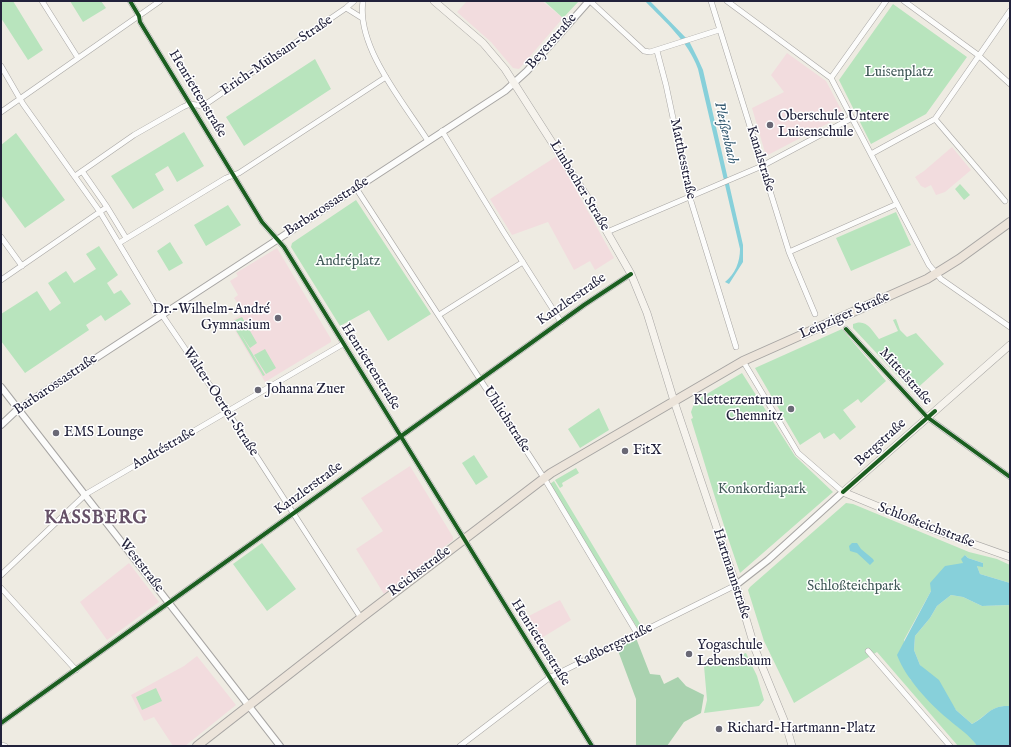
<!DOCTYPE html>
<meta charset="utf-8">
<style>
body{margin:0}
#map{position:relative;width:1011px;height:747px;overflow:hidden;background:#eeebe2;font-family:"IM FELL English",serif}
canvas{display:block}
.frame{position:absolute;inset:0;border:2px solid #22223b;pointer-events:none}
</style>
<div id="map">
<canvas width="1011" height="747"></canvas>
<div class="frame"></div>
</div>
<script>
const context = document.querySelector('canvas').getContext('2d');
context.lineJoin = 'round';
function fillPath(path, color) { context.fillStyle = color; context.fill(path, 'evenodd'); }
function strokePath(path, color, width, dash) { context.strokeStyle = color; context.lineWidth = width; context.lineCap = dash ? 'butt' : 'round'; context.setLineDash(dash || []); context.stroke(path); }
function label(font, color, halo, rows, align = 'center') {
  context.font = font + ' "IM FELL English",serif'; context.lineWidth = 3; context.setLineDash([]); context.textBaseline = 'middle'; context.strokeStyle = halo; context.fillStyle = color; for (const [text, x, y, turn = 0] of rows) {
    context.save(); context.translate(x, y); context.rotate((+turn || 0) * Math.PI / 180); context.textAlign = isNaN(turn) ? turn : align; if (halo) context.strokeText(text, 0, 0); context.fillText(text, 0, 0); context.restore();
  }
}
fillPath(new Path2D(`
 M467,1H542L563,18L519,69L513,68L491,42L457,12Z
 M787,53L826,81L844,115L766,156L752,108L784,92L771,75Z
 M952,147L971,170L945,192L936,195L931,185L925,188L921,186L915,177L924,171Z
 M557,156L614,258L595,270L590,261L574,270L548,222L512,235L490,199Z
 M277,248L331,339V342L265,382L230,322L244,313L234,298L238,295L230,281L238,276L236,273Z
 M410,466L453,537V540L384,594L356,549L383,531L361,498Z
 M129,563L159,602L107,640L80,602Z
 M560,600L571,620L535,642L521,620Z
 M197,656L236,705L185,746H173L154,717L144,721L131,695L184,666Z`), '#f2dcde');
fillPath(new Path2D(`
 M1,1H13L43,50L28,60L1,18Z
 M70,1H101L106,8L83,22Z
 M544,1H579L563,18Z
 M893,4L967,57L926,114L871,144L839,80Z
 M315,59L331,89L244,146L226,117Z
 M184,132L204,166L177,182L168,166L155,174L164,190L133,209L111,176Z
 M16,133L65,200L25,228L1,195V145Z
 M960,184L970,195L964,200L955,189Z
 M356,200L431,314L388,341L369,310L340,326L291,247L292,243Z
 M228,205L241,225L206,246L194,225Z
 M896,212L911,245L851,271L836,238Z
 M170,242L183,263L169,271L157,251Z
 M99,246L118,275L107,283L114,294L121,290L131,304L105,321L101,315L86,325L89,330L25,373L1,341V314L37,291L50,311L61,303L48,283L66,271L74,283L96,269L86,254Z
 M242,317L257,343L250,348L241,334L265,375L263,376L231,322Z
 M896,319L900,330L907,337L916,333L944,364L913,392L853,328V324C866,318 872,330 879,339L898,331L893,320Z
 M842,329L886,381L861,403L858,399L843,410L856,427L840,440L834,433L824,439L820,432L800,445L755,368Z
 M265,349L276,368L266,374L254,355Z
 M742,373L795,456L833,492L740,573C722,522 707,471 691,419L693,418L691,412L695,401Z
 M599,408L609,430L580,448L568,429Z
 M474,455L488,477L476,485L462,463Z
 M576,468L579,473L562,483L563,486L560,488L555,480Z
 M554,481L642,627L638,629L550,484Z
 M846,503L853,504L969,552L997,559L1010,565V583L980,574L977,566L983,563L968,558L965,555L963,563L931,591L904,640L910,679L957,726L969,734L977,746H958L877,652L794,703L764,641L748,590L750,587Z
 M262,543L296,589L267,611L233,564Z
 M951,595L963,597L982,606L1010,605V706C990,705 987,716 972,724L956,710L920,665L914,650L915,636L930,618L937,606Z
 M746,653L757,676L764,700L759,706L704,713L707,700L704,666H712Z
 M156,688L162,701L142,710L136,697Z`), '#b8e4bd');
fillPath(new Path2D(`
 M636,638L650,674L660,675L664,684L678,677L686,686L704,695L701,713L684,722L667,746H636V699L617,648Z`), '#a9d2af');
fillPath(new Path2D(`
 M645,1H650L689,41L698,59L703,70L743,245V262L729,284L725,282C735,274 740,262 740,249L698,69C688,41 665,22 645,1Z
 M852,543H857L861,549L873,559L874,561L870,565L857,553L850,551L849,546Z
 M965,555L968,558L983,563V567L977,566L980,574L1010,583V605L982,606L963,597L951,595L937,606L930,618L915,636L914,650L920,665L939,680L956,710L972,724C988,716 989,705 1010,706V746H977C969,734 959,729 948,719C929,703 906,679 897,655L931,591L930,583L945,566L963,563L961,559Z`), '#87d0da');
const minor = new Path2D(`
 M42,1L78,58
 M130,1L139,16L140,22L262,222L284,247L592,746
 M363,1C356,47 404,103 428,141
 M590,1L644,51L650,52L719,30
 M711,1L789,252L815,314
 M727,1L831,78L929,265L941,279L1010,327
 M904,1L978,55L1010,84
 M346,8L362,18
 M657,51L666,85L690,198L736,347
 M1,66L23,104L100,212L158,309L224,406L361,618
 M831,78L886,1
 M1,112L160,1
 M935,119L1005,201
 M442,131L503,231L561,322
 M871,154L935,119L1010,11
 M82,171L107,207L126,238
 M75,176L134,135L183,107L190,104L203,106L346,8L354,1
 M356,188L544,478L638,635
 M607,232L762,166L852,118
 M1,237L22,266
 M119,243L226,178L239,173L386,77
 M789,252L897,204
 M1,280L107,207
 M439,315L523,262
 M846,329L927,417L1010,477
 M743,361L798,453L843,492
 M1,575L86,494L343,344
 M1,588L76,670
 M868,651L950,746
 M1,723L584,305L631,274
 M1,745L5,746
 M460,746L549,678L736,585`);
const tertiary = new Path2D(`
 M1,387L280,746
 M1,425L18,409L505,91L527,71L589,1
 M736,585L768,560L843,492`);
const secondary = new Path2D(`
 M434,1L483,43L505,69L587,197L631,274L647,313L674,401L736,585L755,649L786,725L792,746
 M1010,345L843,492L937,531L1010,557`);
const primary = new Path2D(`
 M197,746L361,618L551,473L743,361L927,279L959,259L1010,222`);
strokePath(minor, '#a7a5a3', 6);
strokePath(tertiary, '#a7a5a3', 8);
strokePath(secondary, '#a7a5a3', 8);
strokePath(primary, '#a7a5a3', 10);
strokePath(minor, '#fcfcfb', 5);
strokePath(tertiary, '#fcfcfb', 6);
strokePath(secondary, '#f6f3ed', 7);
strokePath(primary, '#ece4da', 8);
strokePath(new Path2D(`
 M130,1L139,16L140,22L262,222L284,247L592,746
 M846,329L927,417L1010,477
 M843,492L935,411
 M1,723L584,305L631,274`), '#1b5e20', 4);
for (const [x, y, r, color] of [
 [770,125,4,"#696875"],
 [278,318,4,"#696875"],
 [258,390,4,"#696875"],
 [791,409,4,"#696875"],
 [56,433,4,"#696875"],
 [625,451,4,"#696875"],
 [689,654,4,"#696875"],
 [719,729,4,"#696875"]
]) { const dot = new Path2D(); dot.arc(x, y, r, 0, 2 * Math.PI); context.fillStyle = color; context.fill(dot); strokePath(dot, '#fff', 1.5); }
label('14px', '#22223b', '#fff', [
 ["Beyerstraße",552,42,-49],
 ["Erich-Mühsam-Straße",277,56,-34],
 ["Henriettenstraße",197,94,59],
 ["Matthesstraße",682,159,78],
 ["Kanalstraße",760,159,73],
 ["Limbacher Straße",579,186,59],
 ["Barbarossastraße",327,207,-33],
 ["Kanzlerstraße",572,300,-35],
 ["Leipziger Straße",845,316,-24],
 ["Henriettenstraße",370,367,58],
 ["Mittelstraße",905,377,48],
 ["Barbarossastraße",56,385,-34],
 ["Walter-Oertel-Straße",220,402,57],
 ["Uhlichstraße",506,420,57],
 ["Bergstraße",881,443,-42],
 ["Andréstraße",164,449,-30],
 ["Kanzlerstraße",309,489,-36],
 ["Schloßteichstraße",926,526,21],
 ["Weststraße",141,566,52],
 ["Reichsstraße",420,572,-37],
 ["Hartmannstraße",731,574,72],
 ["Henriettenstraße",540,643,58],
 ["Kaßbergstraße",614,646,-26]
]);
label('14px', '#425a59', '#fff', [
 ["Luisenplatz",899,73],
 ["Andréplatz",348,262],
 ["Konkordiapark",762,490],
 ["Schloßteichpark",854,587]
]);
label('14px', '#22223b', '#fff', [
 ["Oberschule Untere",778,117],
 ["Luisenschule",778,133],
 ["Dr.-Wilhelm-André",270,310,"right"],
 ["Gymnasium",270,326,"right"],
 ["Johanna Zuer",266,390],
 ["Kletterzentrum",783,401,"right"],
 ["Chemnitz",783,417,"right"],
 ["EMS Lounge",64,433],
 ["FitX",633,451],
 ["Yogaschule",697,646],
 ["Lebensbaum",697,662],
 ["Richard-Hartmann-Platz",727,729]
], 'left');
label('italic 15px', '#365b72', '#fff', [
 ["Pleißenbach",725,133,77]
]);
context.letterSpacing = '1px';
label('bold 18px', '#665168', '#fff', [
 ["KASSBERG",96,519]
]);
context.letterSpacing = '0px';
</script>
